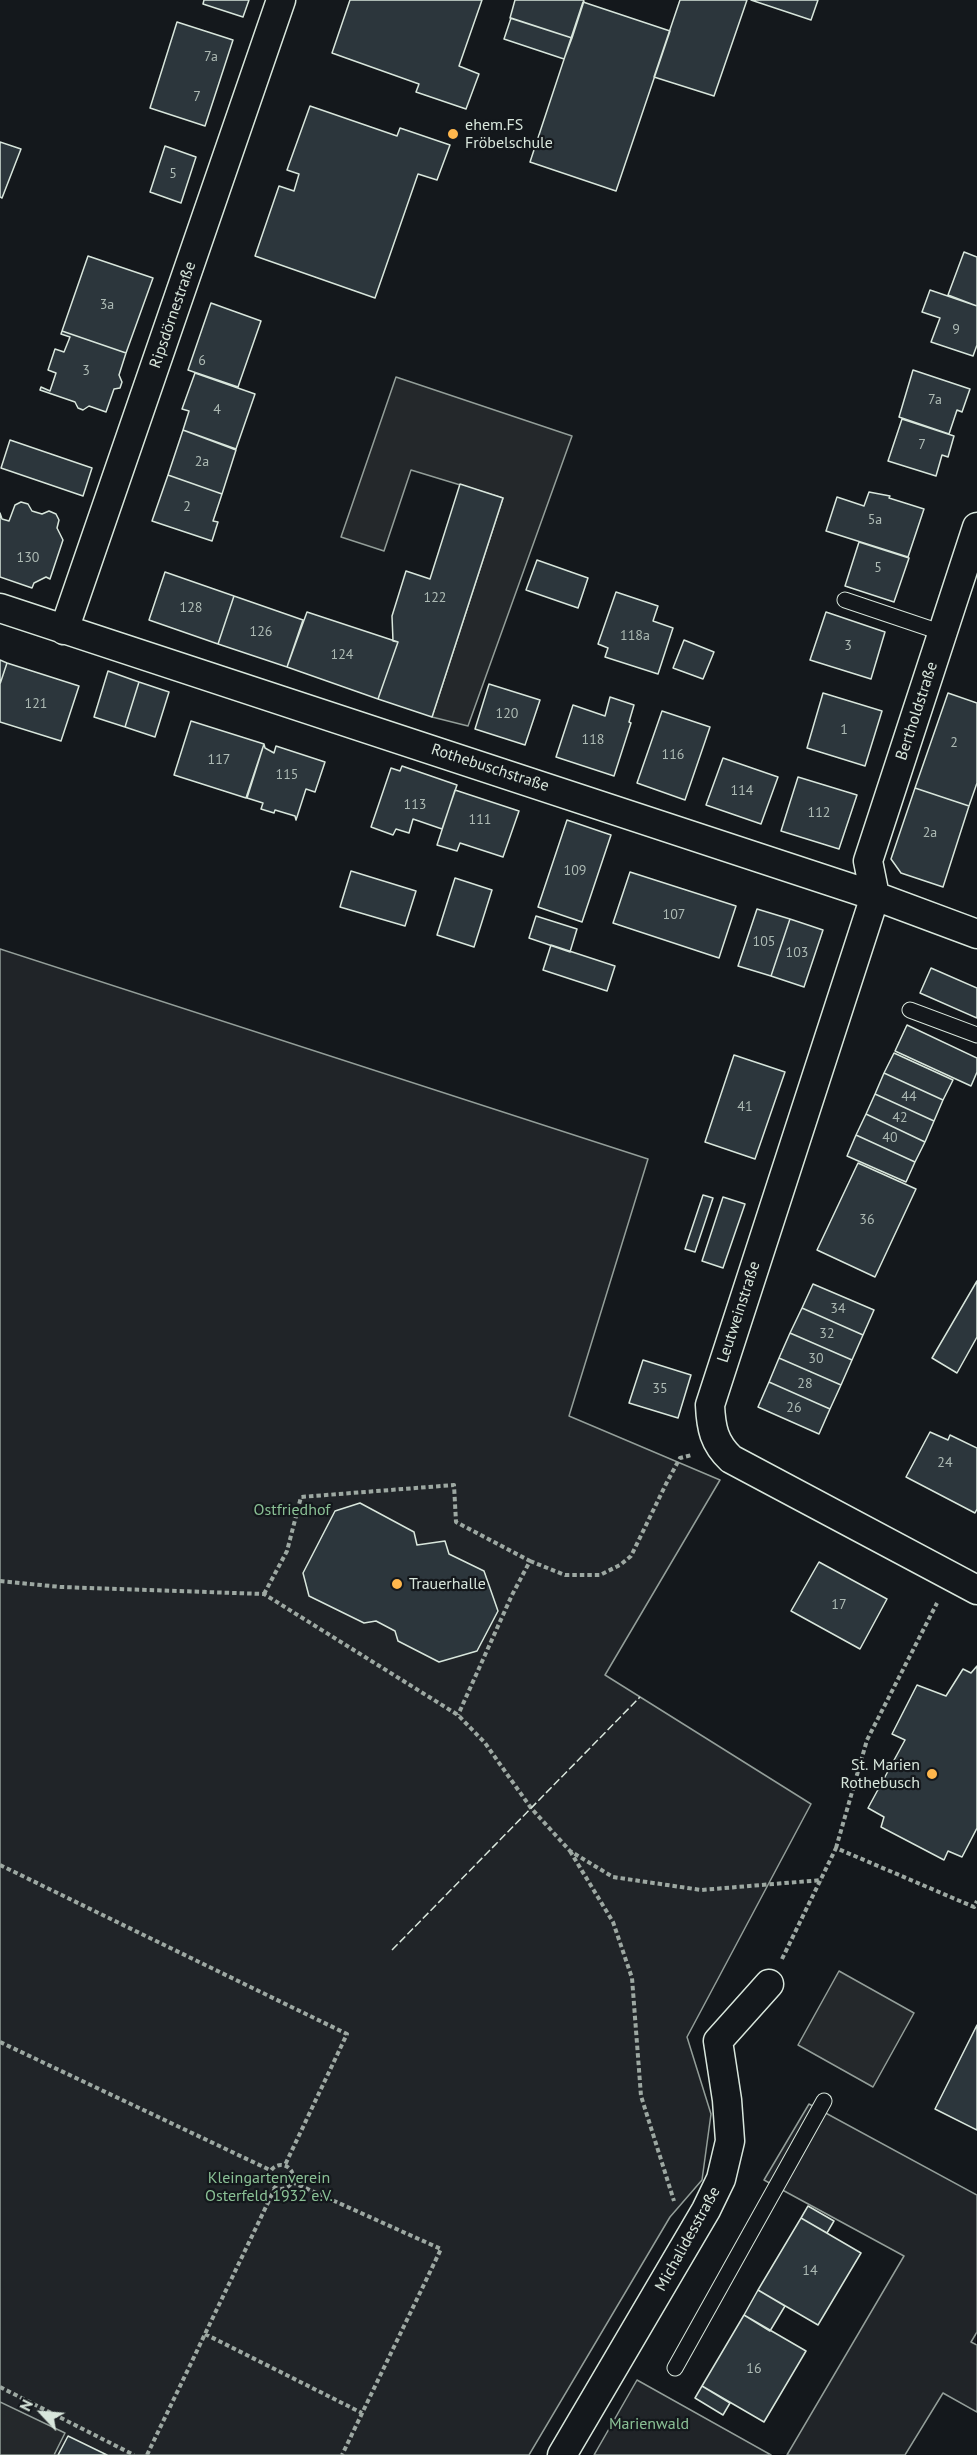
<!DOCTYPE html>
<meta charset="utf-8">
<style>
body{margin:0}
#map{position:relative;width:977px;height:2455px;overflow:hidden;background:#14181c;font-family:"PT Sans",sans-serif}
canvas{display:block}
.north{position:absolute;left:12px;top:2383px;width:60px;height:60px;-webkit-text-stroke:4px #14181c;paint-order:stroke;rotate:296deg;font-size:16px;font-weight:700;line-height:24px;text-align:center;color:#d8e6dc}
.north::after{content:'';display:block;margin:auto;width:21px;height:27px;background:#d8e6dc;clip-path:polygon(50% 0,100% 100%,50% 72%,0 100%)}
</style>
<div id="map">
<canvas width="977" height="2455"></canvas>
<div class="north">N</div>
</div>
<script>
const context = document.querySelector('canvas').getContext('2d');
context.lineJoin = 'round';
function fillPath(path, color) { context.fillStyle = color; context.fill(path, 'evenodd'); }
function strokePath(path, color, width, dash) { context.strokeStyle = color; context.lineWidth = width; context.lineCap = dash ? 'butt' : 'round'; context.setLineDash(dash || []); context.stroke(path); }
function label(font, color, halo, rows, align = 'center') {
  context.font = font + ' "PT Sans",sans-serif'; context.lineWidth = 4.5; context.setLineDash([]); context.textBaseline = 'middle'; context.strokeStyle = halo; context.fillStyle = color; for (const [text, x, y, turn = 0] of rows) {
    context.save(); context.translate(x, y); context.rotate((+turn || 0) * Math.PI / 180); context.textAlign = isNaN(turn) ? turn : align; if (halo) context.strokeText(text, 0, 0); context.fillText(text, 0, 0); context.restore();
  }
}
const green = new Path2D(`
 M0,949L648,1159L569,1416L720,1480L605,1675L811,1804L687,2037L711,2114L702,2180L670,2217L529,2455H0Z
 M809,2104L977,2195V2332L971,2342L977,2345V2412L943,2393L905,2455H787L904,2256L764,2180Z
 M637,2380L771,2455H594Z`);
fillPath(green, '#202428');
strokePath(green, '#939e99', 1.5);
const parking = new Path2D(`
 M396,377L572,436L468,726L432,717L503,498L411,470L384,551L341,537Z
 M839,1971L914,2013L873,2087L798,2045Z
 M0,2402L65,2433L54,2455H0Z`);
fillPath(parking, '#24282b');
strokePath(parking, '#939e99', 1.5);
const building = new Path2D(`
 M204,0H249L243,17L203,4Z
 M350,0H482L459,66L479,74L466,109L416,92L419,84L332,53Z
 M515,0H583L584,1L572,38L510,18Z
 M680,0H747L714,96L654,77Z
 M751,0H818L811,20Z
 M583,2L670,31L616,191L530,162Z
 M511,18L572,38L564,59L504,39Z
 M177,22L233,40L205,126L150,108Z
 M310,106L397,136L400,128L450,145L437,180L418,174L375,298L255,256L279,186L294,191L299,174L287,170Z
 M0,142L21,149L2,198L0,197Z
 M165,146L196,157L181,203L150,192Z
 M964,252L977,257V306L948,295Z
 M88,256L153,278L126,353L62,331Z
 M930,290L977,306V345L973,356L931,342L940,318L922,312Z
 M211,303L261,321L238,387L188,370Z
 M62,331L126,353L119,375L122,382L120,388L114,389L106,412L89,406L83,410L78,408L75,402L40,390L41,387L50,391L56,373L48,370L55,349L64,352L70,337L61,334Z
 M913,370L970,389L962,412L957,410L949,434L899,417Z
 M195,373L255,394L236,449L183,430L189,411L182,409Z
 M902,419L954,436L948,457L942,455L936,476L888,461Z
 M183,430L236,450L222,494L168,475Z
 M10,440L92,468L83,496L1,468Z
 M168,475L222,494L213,521L218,522L212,541L152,521Z
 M460,484L503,498L432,717L378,699L398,642L393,641L392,616L406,571L430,579Z
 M869,492L890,496L889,498L924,509L908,557L826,531L837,497L864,506Z
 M21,502L28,504L32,511L42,514L49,511L56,514L59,520L57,528L63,540L50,579L46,577L34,583L32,588L0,577V513L2,519L9,521L15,505Z
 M859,542L909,558L894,602L845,586Z
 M537,560L588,578L578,608L526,590Z
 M165,572L234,596L218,644L149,620Z
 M616,592L658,606L653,621L673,628L658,674L605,657L608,648L598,644Z
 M234,596L303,620L287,667L218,644Z
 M307,612L398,642L378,699L287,667Z
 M826,612L885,632L871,679L810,660Z
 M684,640L714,652L703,679L673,668Z
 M0,660L7,663L0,684Z
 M7,663L79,686L61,741L0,722V684Z
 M108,671L139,682L125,727L94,717Z
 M139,682L169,692L155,737L125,727Z
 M489,684L540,700L525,745L475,729Z
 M823,693L882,711L865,766L807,748Z
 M948,693L977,703V783L969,806L915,788Z
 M610,697L634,705L629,722L631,723L614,776L556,757L573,705L605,716Z
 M662,711L710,727L685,800L637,783Z
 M191,721L264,744L246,798L174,775Z
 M264,744L265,748L274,753L276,746L325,762L315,792L306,789L296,820L295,816L275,810L274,813L261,809L263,803L247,798Z
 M723,758L778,777L761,824L706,805Z
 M402,766L457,785L442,829L413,819L409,833L396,829L393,835L371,827L391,768L400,771Z
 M798,777L857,795L839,849L781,831Z
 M915,788L969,806L943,887L901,873L891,859Z
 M455,790L519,811L503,857L460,843L457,851L437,845Z
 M567,820L611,835L582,922L538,907Z
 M351,871L416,891L405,926L340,907Z
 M630,872L736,906L719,958L613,923Z
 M455,878L492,890L474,947L437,935Z
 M757,909L790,919L771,976L738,966Z
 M536,916L577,929L570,952L529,938Z
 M790,919L823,930L804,987L771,976Z
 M551,945L615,966L607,991L543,970Z
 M931,968L977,988V1018L920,993Z
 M907,1025L977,1058V1072L971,1086L895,1051Z
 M894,1053L953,1080L943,1100L884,1073Z
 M734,1055L785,1072L755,1159L705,1142Z
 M884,1073L943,1100L934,1121L875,1094Z
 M875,1094L934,1121L925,1142L866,1114Z
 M866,1114L925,1142L915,1162L856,1135Z
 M856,1135L915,1162L906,1182L847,1156Z
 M858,1163L916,1189L875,1277L817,1250Z
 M703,1195L713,1198L695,1252L685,1249Z
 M723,1197L745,1204L723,1268L702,1261Z
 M977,1281V1337L957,1373L932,1358Z
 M813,1284L874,1310L863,1335L802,1308Z
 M802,1308L863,1335L852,1360L790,1333Z
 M790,1333L852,1360L841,1385L779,1358Z
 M779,1358L841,1385L830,1409L769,1382Z
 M643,1360L691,1375L678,1418L629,1403Z
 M769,1382L830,1409L819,1434L758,1407Z
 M930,1432L948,1440L950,1435L977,1448V1509L975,1513L906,1477Z
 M360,1503L414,1532L417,1545L445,1541L449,1554L484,1571L498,1611L477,1651L439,1662L398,1641L395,1631L376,1621L364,1623L309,1596L303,1573L335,1511Z
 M819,1562L887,1599L860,1649L791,1611Z
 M977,1666V1828L962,1857L948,1851L944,1860L881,1827L884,1817L868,1808L905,1740L892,1734L917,1685L946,1696L963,1669L971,1673Z
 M977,2025V2130L935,2109Z
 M808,2206L834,2221L827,2233L801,2218Z
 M801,2218L861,2253L818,2325L758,2290Z
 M758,2290L785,2306L770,2331L744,2315Z
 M744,2315L806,2351L764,2422L702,2386Z
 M702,2386L730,2403L723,2415L695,2398Z
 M68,2436L107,2455H58Z`);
fillPath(building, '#2c363c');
strokePath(building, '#d8e6dc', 1.5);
const service = new Path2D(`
 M845,600L943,633
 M910,1010L977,1035
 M675,2368L824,2101`);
const minor = new Path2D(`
 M977,527L868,861L875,896L710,1405C711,1428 714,1443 731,1459L977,1590
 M0,608L875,896L977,934
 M64,630L281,0
 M562,2455L706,2210L721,2179L730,2141L727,2100L718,2041L769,1984`);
strokePath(service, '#d8e6dc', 17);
strokePath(minor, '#d8e6dc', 31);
strokePath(new Path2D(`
 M530,1561L565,1575H600L620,1565L631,1556L666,1484L680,1458L692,1455
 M0,1581L61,1587L264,1594L458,1715L485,1743L531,1808L570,1851L613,1877L701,1890L822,1880
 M264,1594L287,1551L301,1497L454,1485L456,1522L530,1561L512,1595L458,1715
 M836,1848L867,1740L937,1603
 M570,1851L613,1922L632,1978L641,2096L674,2201
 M0,1865L347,2034L285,2165
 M782,1959L836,1848L974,1907L977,1901
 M0,2042L270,2170
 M269 2177a12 12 0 1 1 24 0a12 12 0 1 1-24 0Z
 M292,2182L441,2249L342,2455
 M205,2334L362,2413
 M0,2387L134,2455
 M147,2455L275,2188`), '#9da8a2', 4, [4.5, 3]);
strokePath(service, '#14181c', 15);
strokePath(minor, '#14181c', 28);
strokePath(new Path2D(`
 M392,1950L640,1697`), '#d8e6dc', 1.5, [8, 3]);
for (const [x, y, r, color] of [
 [453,134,6,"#ffb74d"],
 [397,1584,6,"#ffb74d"],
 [932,1774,6,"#ffb74d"]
]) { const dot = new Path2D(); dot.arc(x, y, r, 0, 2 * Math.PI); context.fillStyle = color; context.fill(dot); strokePath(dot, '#14181c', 2); }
label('14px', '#adbab4', null, [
 ["7a",211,57],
 ["7",197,97],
 ["5",173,174],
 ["3a",107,305],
 ["9",956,330],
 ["6",202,361],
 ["3",86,371],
 ["7a",935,400],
 ["4",217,410],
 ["7",922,445],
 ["2a",202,462],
 ["2",187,507],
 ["5a",875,520],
 ["130",28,558],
 ["5",878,568],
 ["122",435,598],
 ["128",191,608],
 ["126",261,632],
 ["118a",635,636],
 ["3",848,646],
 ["124",342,655],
 ["121",36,704],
 ["120",507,714],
 ["1",844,730],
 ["118",593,740],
 ["2",954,743],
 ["116",673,755],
 ["117",219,760],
 ["115",287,775],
 ["114",742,791],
 ["113",415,805],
 ["112",819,813],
 ["111",480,820],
 ["2a",930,833],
 ["109",575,871],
 ["107",674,915],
 ["105",764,942],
 ["103",797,953],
 ["44",909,1097],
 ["41",745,1107],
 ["42",900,1118],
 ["40",890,1138],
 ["36",867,1220],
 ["34",838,1309],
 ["32",827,1334],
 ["30",816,1359],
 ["28",805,1384],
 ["35",660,1389],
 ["26",794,1408],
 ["24",945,1463],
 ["17",839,1605],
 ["14",810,2271],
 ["16",754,2369]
]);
label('16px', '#d8e6dc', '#14181c', [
 ["ehem.FS",465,125],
 ["Fröbelschule",465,143],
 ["Trauerhalle",409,1584],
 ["St. Marien",920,1765,"right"],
 ["Rothebusch",920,1783,"right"]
], 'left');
label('16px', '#d8e6dc', '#14181c', [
 ["Ripsdörnestraße",173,315,-71],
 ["Bertholdstraße",917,711,-72],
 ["Rothebuschstraße",490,768,18],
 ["Leutweinstraße",739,1312,-72],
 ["Michalidesstraße",688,2239,-61]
]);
label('16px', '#8ac095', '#14181c', [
 ["Ostfriedhof",292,1510],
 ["Kleingartenverein",269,2178],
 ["Osterfeld 1932 e.V.",269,2196],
 ["Marienwald",649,2424]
]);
</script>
